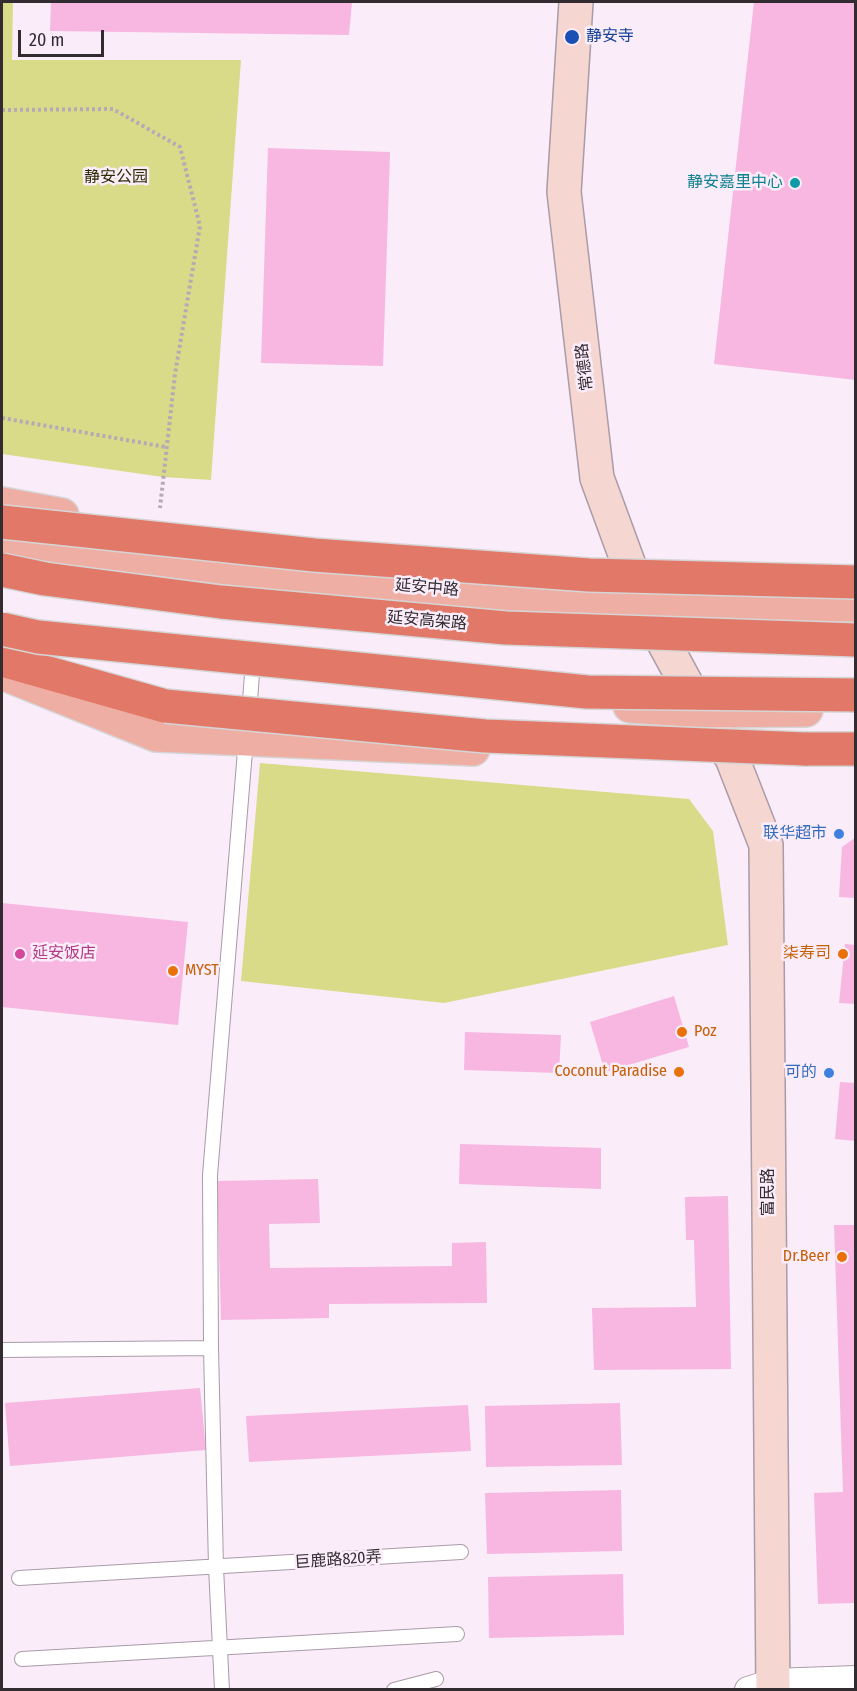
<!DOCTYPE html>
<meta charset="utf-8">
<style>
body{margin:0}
#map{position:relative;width:857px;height:1691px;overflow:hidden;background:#fbecf9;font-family:"Fira Sans Condensed",sans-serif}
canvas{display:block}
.frame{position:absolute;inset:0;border:3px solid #322c31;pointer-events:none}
.scale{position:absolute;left:18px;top:30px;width:86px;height:27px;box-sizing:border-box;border:3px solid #322c31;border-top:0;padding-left:8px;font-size:18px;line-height:21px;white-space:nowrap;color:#322c31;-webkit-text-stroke:4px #fbecf9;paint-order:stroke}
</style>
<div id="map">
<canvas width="857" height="1691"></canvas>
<div class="frame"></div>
<div class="scale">20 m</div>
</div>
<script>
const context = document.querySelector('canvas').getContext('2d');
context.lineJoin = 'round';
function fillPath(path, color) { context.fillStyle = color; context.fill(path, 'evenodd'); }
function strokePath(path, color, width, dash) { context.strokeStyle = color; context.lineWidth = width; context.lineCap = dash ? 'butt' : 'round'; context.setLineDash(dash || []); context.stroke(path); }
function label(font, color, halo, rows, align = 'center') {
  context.font = font + ' "Fira Sans Condensed","Noto Sans SC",sans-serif'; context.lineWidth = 5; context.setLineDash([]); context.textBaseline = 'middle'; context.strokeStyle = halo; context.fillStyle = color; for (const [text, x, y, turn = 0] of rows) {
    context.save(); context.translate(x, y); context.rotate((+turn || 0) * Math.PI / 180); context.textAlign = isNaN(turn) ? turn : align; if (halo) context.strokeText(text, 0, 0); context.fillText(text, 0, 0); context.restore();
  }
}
fillPath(new Path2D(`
 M2,2H13L12,60H241L211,480L163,477L2,454Z
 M260,763L689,799L713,831L728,945L444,1003L241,981Z`), '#d9db89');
fillPath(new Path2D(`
 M51,2H352L349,35L50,31Z
 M754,2H856V380L714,364Z
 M268,148L390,152L383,366L261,363Z
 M856,837V898L839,897L842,847Z
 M2,903L188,922L178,1025L2,1007Z
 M845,944L856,945V1004L839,1003Z
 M674,996L689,1047L605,1072L590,1022Z
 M465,1032L561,1035L559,1073L464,1070Z
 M840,1082L856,1083V1141L835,1139Z
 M460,1144L601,1148V1189L459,1184Z
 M318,1179L320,1223L269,1224L270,1268L452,1266V1243L486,1242L487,1303L329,1304V1318L221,1320L217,1181Z
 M728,1196L731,1369L594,1370L592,1308L696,1307L694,1240H686L685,1197Z
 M834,1225H856V1603L818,1604L814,1493L843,1492Z
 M200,1388L206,1450L10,1466L5,1403Z
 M620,1403L622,1465L486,1467L485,1406Z
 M468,1405L471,1451L249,1462L246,1416Z
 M621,1490L622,1551L487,1554L485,1493Z
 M623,1574L624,1635L489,1638L488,1577Z`), '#f7b7e0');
const lane = new Path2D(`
 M249,714L252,674
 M211,1348L216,1567L222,1690
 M2,1350L211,1348L210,1175L246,739
 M19,1578L461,1552
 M22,1659L457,1634
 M394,1690L436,1679`);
const street = new Path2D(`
 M748,1690L773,1682L856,1679`);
const secondary = new Path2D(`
 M576,2L564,192L597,478L644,606L701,711L732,758L766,845L773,1690`);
const primary = new Path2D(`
 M2,504L62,515
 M2,536L67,548L306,578L644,606L856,605
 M2,673L156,735L473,749
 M630,706L701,711L806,710`);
const highway = new Path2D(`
 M2,660L165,706
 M805,749H856`);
strokePath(lane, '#a99ba7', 16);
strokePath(street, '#a99ba7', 28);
strokePath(secondary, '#a99ba7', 36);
strokePath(primary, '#d6d5d6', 36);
strokePath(highway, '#d6d5d6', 36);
strokePath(new Path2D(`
 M2,110L113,109L180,147L200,226L175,374L160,508
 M2,418L166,447`), '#b6aab4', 4, [3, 3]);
strokePath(lane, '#fff', 14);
strokePath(street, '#fff', 26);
strokePath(secondary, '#f6d6d1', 33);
strokePath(primary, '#eeaea4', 33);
strokePath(highway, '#e27867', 33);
const highwayBridge = new Path2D(`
 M2,522L314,555L589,575L856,582
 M2,570L45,579L221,602L506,628L856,640
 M2,629L38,637L587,692L856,695
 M165,706L485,736L805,749`);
strokePath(highwayBridge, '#d6d5d6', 36, []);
strokePath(highwayBridge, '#e27867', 33);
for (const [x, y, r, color] of [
 [572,37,8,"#1a4fb4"],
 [795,183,6,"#0f9aa8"],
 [839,834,6,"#3f7fe0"],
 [20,954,6,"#d1479c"],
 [843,954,6,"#e8710a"],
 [173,971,6,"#e8710a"],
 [682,1032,6,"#e8710a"],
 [679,1072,6,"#e8710a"],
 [829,1073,6,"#3f7fe0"],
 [842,1257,6,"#e8710a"]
]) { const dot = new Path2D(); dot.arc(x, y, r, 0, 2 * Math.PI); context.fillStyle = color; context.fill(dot); strokePath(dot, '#fbecf9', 2); }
label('16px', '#164399', '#fbecf9', [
 ["静安寺",586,37]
], 'left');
label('16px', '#2c2d04', '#fbecf9', [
 ["静安公园",116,178]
]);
label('16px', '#0d838f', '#fbecf9', [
 ["静安嘉里中心",783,183]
], 'right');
label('16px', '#322c31', '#fbecf9', [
 ["常德路",585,367,-97],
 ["延安中路",427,588,5],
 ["延安高架路",427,621,5],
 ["富民路",769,1192,-90],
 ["巨鹿路820弄",338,1560,-4]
]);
label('16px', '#366cbe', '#fbecf9', [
 ["联华超市",827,834],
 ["可的",817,1073]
], 'right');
label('16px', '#b23c85', '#fbecf9', [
 ["延安饭店",32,954]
], 'left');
label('16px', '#c56008', '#fbecf9', [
 ["柒寿司",831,954],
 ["MYST",185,971,"left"],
 ["Poz",694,1032,"left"],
 ["Coconut Paradise",667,1072],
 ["Dr.Beer",830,1257]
], 'right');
</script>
